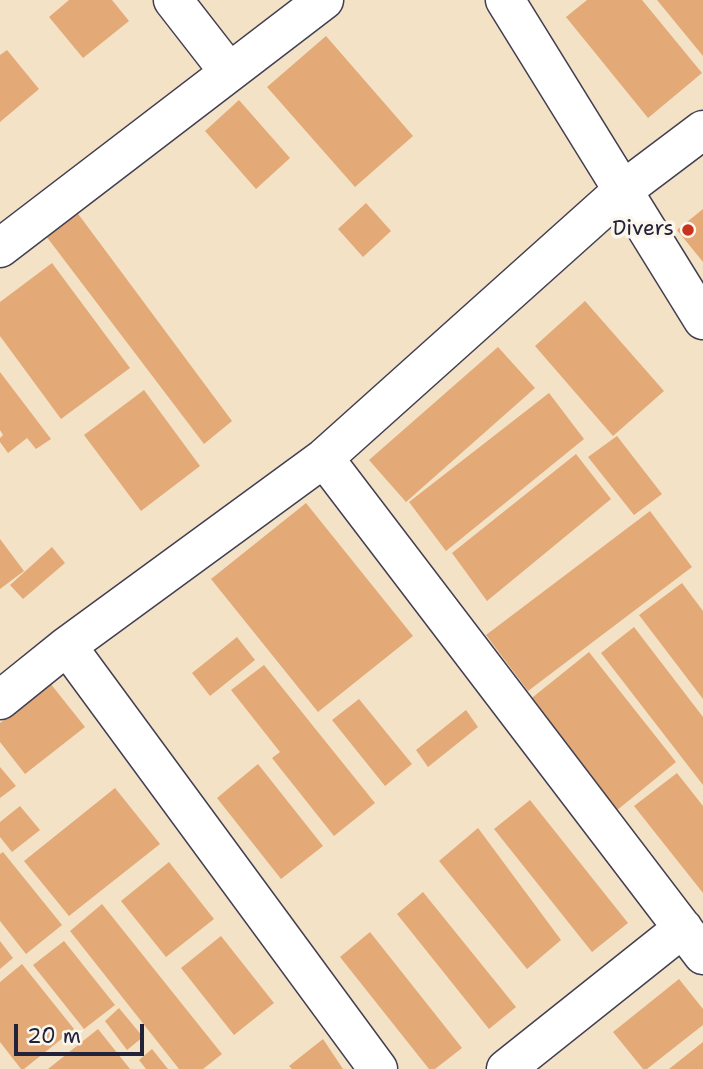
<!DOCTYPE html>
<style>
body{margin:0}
#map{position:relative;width:703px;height:1069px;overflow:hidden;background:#f4e2c7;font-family:"Shantell Sans",sans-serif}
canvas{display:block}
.scale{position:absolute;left:14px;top:1024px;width:130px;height:32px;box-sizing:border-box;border:4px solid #22223b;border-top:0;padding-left:9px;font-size:21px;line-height:24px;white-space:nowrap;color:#22223b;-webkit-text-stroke:5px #fbf7ec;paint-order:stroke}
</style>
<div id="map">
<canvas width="703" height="1069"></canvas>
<div class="scale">20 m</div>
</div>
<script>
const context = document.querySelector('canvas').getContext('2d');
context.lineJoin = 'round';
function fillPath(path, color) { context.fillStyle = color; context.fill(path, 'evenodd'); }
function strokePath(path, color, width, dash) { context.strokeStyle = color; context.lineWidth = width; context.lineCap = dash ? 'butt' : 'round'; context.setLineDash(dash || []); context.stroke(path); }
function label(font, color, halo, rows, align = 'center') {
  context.font = font + ' "Shantell Sans",sans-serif'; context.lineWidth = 7; context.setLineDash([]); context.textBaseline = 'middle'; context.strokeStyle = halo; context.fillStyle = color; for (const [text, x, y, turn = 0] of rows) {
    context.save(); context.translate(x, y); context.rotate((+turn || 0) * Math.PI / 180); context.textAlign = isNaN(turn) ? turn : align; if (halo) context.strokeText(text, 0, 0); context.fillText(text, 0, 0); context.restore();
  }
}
fillPath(new Path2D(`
 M69,0H112L129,21L83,58L49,17Z
 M587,0H642L702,73L648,118L566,17Z
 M657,0H703V56Z
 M326,36L413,136L355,187L267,87Z
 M7,50L39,89L0,122V55Z
 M239,100L290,158L256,189L205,131Z
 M366,203L391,231L363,257L338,229Z
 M703,209V262L677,230Z
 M76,211L232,421L204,444L46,236Z
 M52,263L130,368L61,419L0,336V302Z
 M585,301L664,391L613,436L535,346Z
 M498,347L535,388L406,502L369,460Z
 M0,372L51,439L36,449L27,438L8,453L0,442V438L3,435L0,430Z
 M144,390L200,466L141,511L84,435Z
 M549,393L584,439L446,551L409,502Z
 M617,436L662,494L634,515L588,457Z
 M576,454L611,499L487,601L452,553Z
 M306,503L413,636L318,712L211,579Z
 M650,511L692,567L528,691L486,635Z
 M0,539L24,571L0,589Z
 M52,547L65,563L23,599L10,585Z
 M682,583L703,611V699L639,615Z
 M634,627L703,717V785L601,653Z
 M237,637L255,660L210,696L192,673Z
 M589,652L676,762L616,811L528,701Z
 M264,665L375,803L334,836L272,758L280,752L231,690Z
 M50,683L85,727L25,774L0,742V723Z
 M359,699L412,764L385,786L332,720Z
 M466,710L478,727L428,767L416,750Z
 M258,764L323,846L281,879L217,798Z
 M0,767L16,786L0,798Z
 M677,773L703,806V893L634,806Z
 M115,788L160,844L69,916L24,861Z
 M530,800L628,923L592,952L494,829Z
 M20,806L40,830L12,852L0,837V822Z
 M478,828L561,940L527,969L439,861Z
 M3,852L62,925L26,954L0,921V854Z
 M169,862L214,919L166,957L121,901Z
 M423,892L516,1007L489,1029L397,914Z
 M102,904L222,1054L203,1069H179L70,931Z
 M370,932L462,1048L435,1069H429L340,957Z
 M221,936L274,1003L234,1035L181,968Z
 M0,941L13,958L0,969Z
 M64,941L115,1005L84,1029L33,965Z
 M22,964L74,1029L24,1069H21L0,1042V982Z
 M679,979L703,1009V1025L647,1069H643L613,1032Z
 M119,1008L143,1037L127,1050L105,1021Z
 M98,1029L130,1069H48Z
 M323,1039L343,1069H292L289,1066Z
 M703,1042V1069H669Z
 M152,1049L168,1069H146L139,1060Z`), '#e3a977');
const minor = new Path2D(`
 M173,0L229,72
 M505,0L703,320
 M0,248L324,0
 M324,458L703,955
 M67,646L378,1069
 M0,700L67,646L324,458L622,191L703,130
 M506,1069L683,928`);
strokePath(minor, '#423f50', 41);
strokePath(minor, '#fff', 38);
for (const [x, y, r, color] of [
 [688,230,7,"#c8321e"]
]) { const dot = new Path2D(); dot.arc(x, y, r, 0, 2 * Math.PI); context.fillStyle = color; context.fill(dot); strokePath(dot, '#fbf7ec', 2.5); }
label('21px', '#22223b', '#fbf7ec', [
 ["Divers",674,230]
], 'right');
</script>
